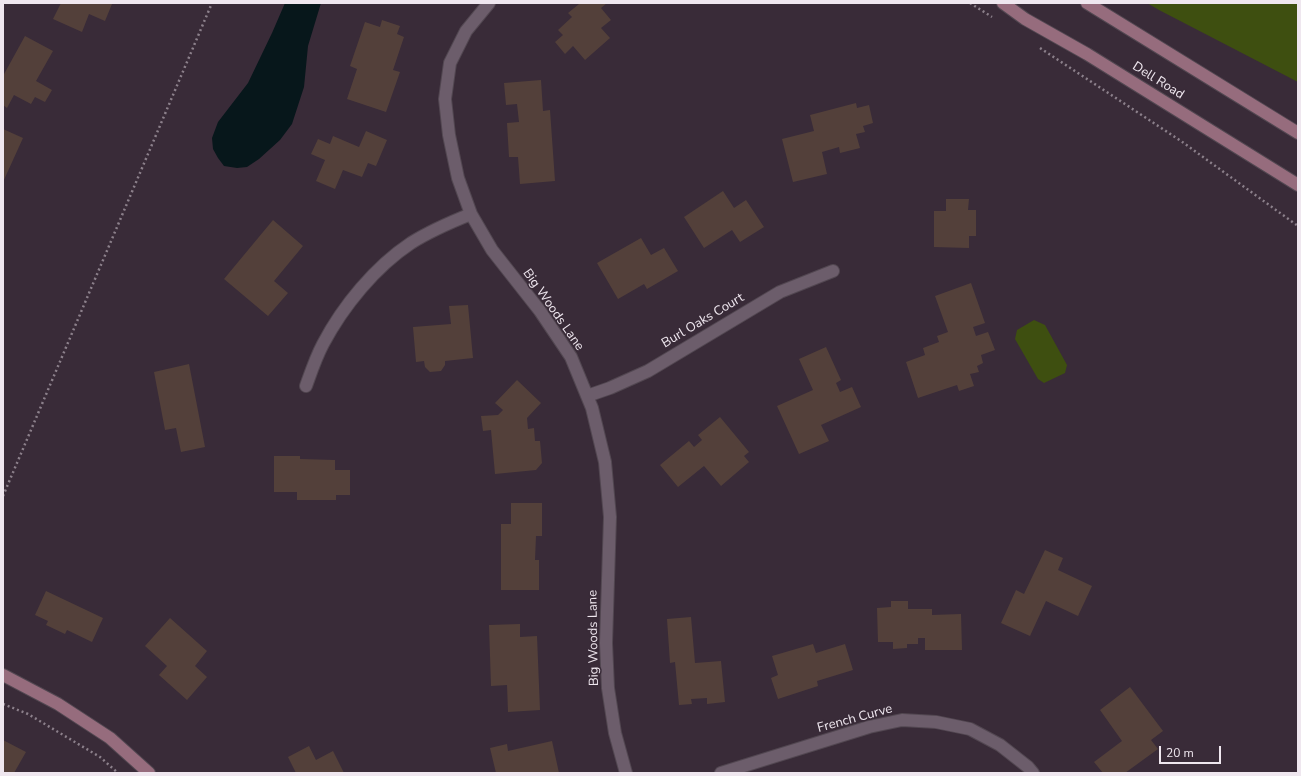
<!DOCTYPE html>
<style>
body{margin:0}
#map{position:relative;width:1301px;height:776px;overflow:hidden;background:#392b38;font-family:"Nunito Sans",sans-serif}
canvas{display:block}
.frame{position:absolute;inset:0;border:4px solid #efe7ef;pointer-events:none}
.scale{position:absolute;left:1159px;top:746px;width:62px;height:18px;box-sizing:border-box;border:2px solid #efe7ef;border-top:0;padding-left:5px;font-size:12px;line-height:14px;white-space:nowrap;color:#efe7ef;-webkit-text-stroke:3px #392b38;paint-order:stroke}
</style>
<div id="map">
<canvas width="1301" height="776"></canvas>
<div class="frame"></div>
<div class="scale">20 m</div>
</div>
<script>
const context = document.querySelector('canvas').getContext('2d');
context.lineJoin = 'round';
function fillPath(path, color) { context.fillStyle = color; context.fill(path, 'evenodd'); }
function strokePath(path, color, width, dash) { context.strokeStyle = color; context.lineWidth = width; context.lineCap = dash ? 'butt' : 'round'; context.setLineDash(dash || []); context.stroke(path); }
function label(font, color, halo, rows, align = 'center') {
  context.font = font + ' "Nunito Sans",sans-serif'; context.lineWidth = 3; context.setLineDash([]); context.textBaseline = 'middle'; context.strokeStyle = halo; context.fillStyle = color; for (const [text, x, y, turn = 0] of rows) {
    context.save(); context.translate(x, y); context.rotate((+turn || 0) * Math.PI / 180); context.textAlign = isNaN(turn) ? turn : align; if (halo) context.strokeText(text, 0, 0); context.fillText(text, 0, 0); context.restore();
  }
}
fillPath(new Path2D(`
 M1147,3H1298V82L1159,10Z
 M1034,320L1045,325L1067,365L1065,373L1044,383L1038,379L1015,339L1017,330Z`), '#3e4f10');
fillPath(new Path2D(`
 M285,3H321L308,46L304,87L292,124L280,140L259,159L247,167L237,168L224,166L218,158L213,149L212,138L218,122L248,83L272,33Z`), '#07171b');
fillPath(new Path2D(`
 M61,3H110L112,4L105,21L89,14L82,32L53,19Z
 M578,3H607L601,8L611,20L601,28L610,38L585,60L573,46L565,54L555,42L563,35L558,30L572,17L568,13L579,4Z
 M382,20L400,26L397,34L404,37L393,70L400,72L386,112L347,99L357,69L350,66L365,22L380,27Z
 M25,36L53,51L36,81L52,90L45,102L35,97L31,104L14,95L7,108L3,105V76Z
 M541,80L543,111L550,110L555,181L520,184L518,157H509L507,123L519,122L517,104L506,105L504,83Z
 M856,103L857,108L869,105L873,123L863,126L865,132L856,134L860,148L840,153L839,147L822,152L827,174L793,182L782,139L814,131L810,115Z
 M3,129L23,138L3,182Z
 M366,131L387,140L376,166L368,163L362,177L343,170L335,189L316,181L325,160L311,154L318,139L330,144L333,136L359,147Z
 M723,191L734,208L746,200L764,227L740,242L732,230L704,248L684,217Z
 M946,199H969L968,210H976V236H969V248L934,247V211H946Z
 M273,220L303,246L274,281L288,293L268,316L224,279Z
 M641,238L651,255L664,248L678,271L647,289L644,284L618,299L597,263Z
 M971,283L985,323L973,327L976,336L988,332L995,350L981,355L983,363L977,366L979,372L970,374L974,386L959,391L957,385L918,398L906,362L925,355L923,348L939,342L937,336L948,332L935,296Z
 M468,305L473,358L445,361V365L441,371L430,372L425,367L424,361L416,362L413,327L451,324L449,306Z
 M826,347L841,380L836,383L840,392L852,387L861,407L821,425L829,441L799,454L777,406L813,390L799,359Z
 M189,364L205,447L181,452L176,428L165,430L154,372Z
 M517,380L541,403L527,418L528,429L534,428L535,441H540L542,463L536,470L495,474L491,430L483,431L481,416L498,415L503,410L495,403Z
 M720,417L749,452L744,456L749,462L721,486L704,466L678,487L660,465L689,441L694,447L702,440L698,435Z
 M274,456H300V459L335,460V470H350V495H336V500H297V492H274Z
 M511,503H542V536H536L535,560H539V590H501V524H511Z
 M1045,550L1063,558L1058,570L1092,586L1078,616L1046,601L1030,636L1001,623L1016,590L1024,594Z
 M46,591L103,618L92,642L67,630L65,634L46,625L48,621L35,615Z
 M891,601H908V609H932V615L961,614L962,650H925V638H918V644H907V648L893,649V642H878L877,608L891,607Z
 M691,617L695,663L721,661L725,702L707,704V698L691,699L692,704L679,705L675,662L670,663L667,619Z
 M170,618L207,651L195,666L207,677L187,700L159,675L167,666L145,646Z
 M520,624V637L537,636L540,710L508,712L507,685L491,686L489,625Z
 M813,644L816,653L845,644L853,670L817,681L818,686L778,699L771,678L778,675L772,656Z
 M1130,687L1163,731L1151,740L1158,749L1125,773H1103L1094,762L1122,741L1100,710Z
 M3,740L26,752L14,773H3Z
 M552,741L559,773H496L490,748L507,744L508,751Z
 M309,746L316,760L333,751L344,773H296L288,757Z`), '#53403a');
const street = new Path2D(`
 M489,3L466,31L450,63L445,99L449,135L458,178L471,214L492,250L540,311L571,357L592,408L605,462L610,517L606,643L608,688L615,733L626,773
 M306,386C311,372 316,357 323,344C343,306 375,267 411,243C430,231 451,222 471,214
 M587,396L610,388L648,371L780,292L833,271
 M721,773L869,727L902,720L936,722L970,729L1000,745L1028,767L1033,773`);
const secondary = new Path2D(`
 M1003,3L1025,19L1087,54L1298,185
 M1087,3L1298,133
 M3,675L58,704L110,738L149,773`);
strokePath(street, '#524751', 14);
strokePath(secondary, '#524751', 14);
strokePath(new Path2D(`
 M970,3L992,17
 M1040,48L1181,141L1298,226
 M3,496L212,3
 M3,704L28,714L100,757L118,773`), '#8c808b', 2.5, [2, 3]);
strokePath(street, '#6c5d6b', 12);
strokePath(secondary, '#966c7d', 12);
label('13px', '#efe7ef', '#392b38', [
 ["Dell Road",1158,81,32],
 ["Big Woods Lane",553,310,55],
 ["Burl Oaks Court",703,321,-31],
 ["Big Woods Lane",594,638,-91],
 ["French Curve",855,719,-15]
]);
</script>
